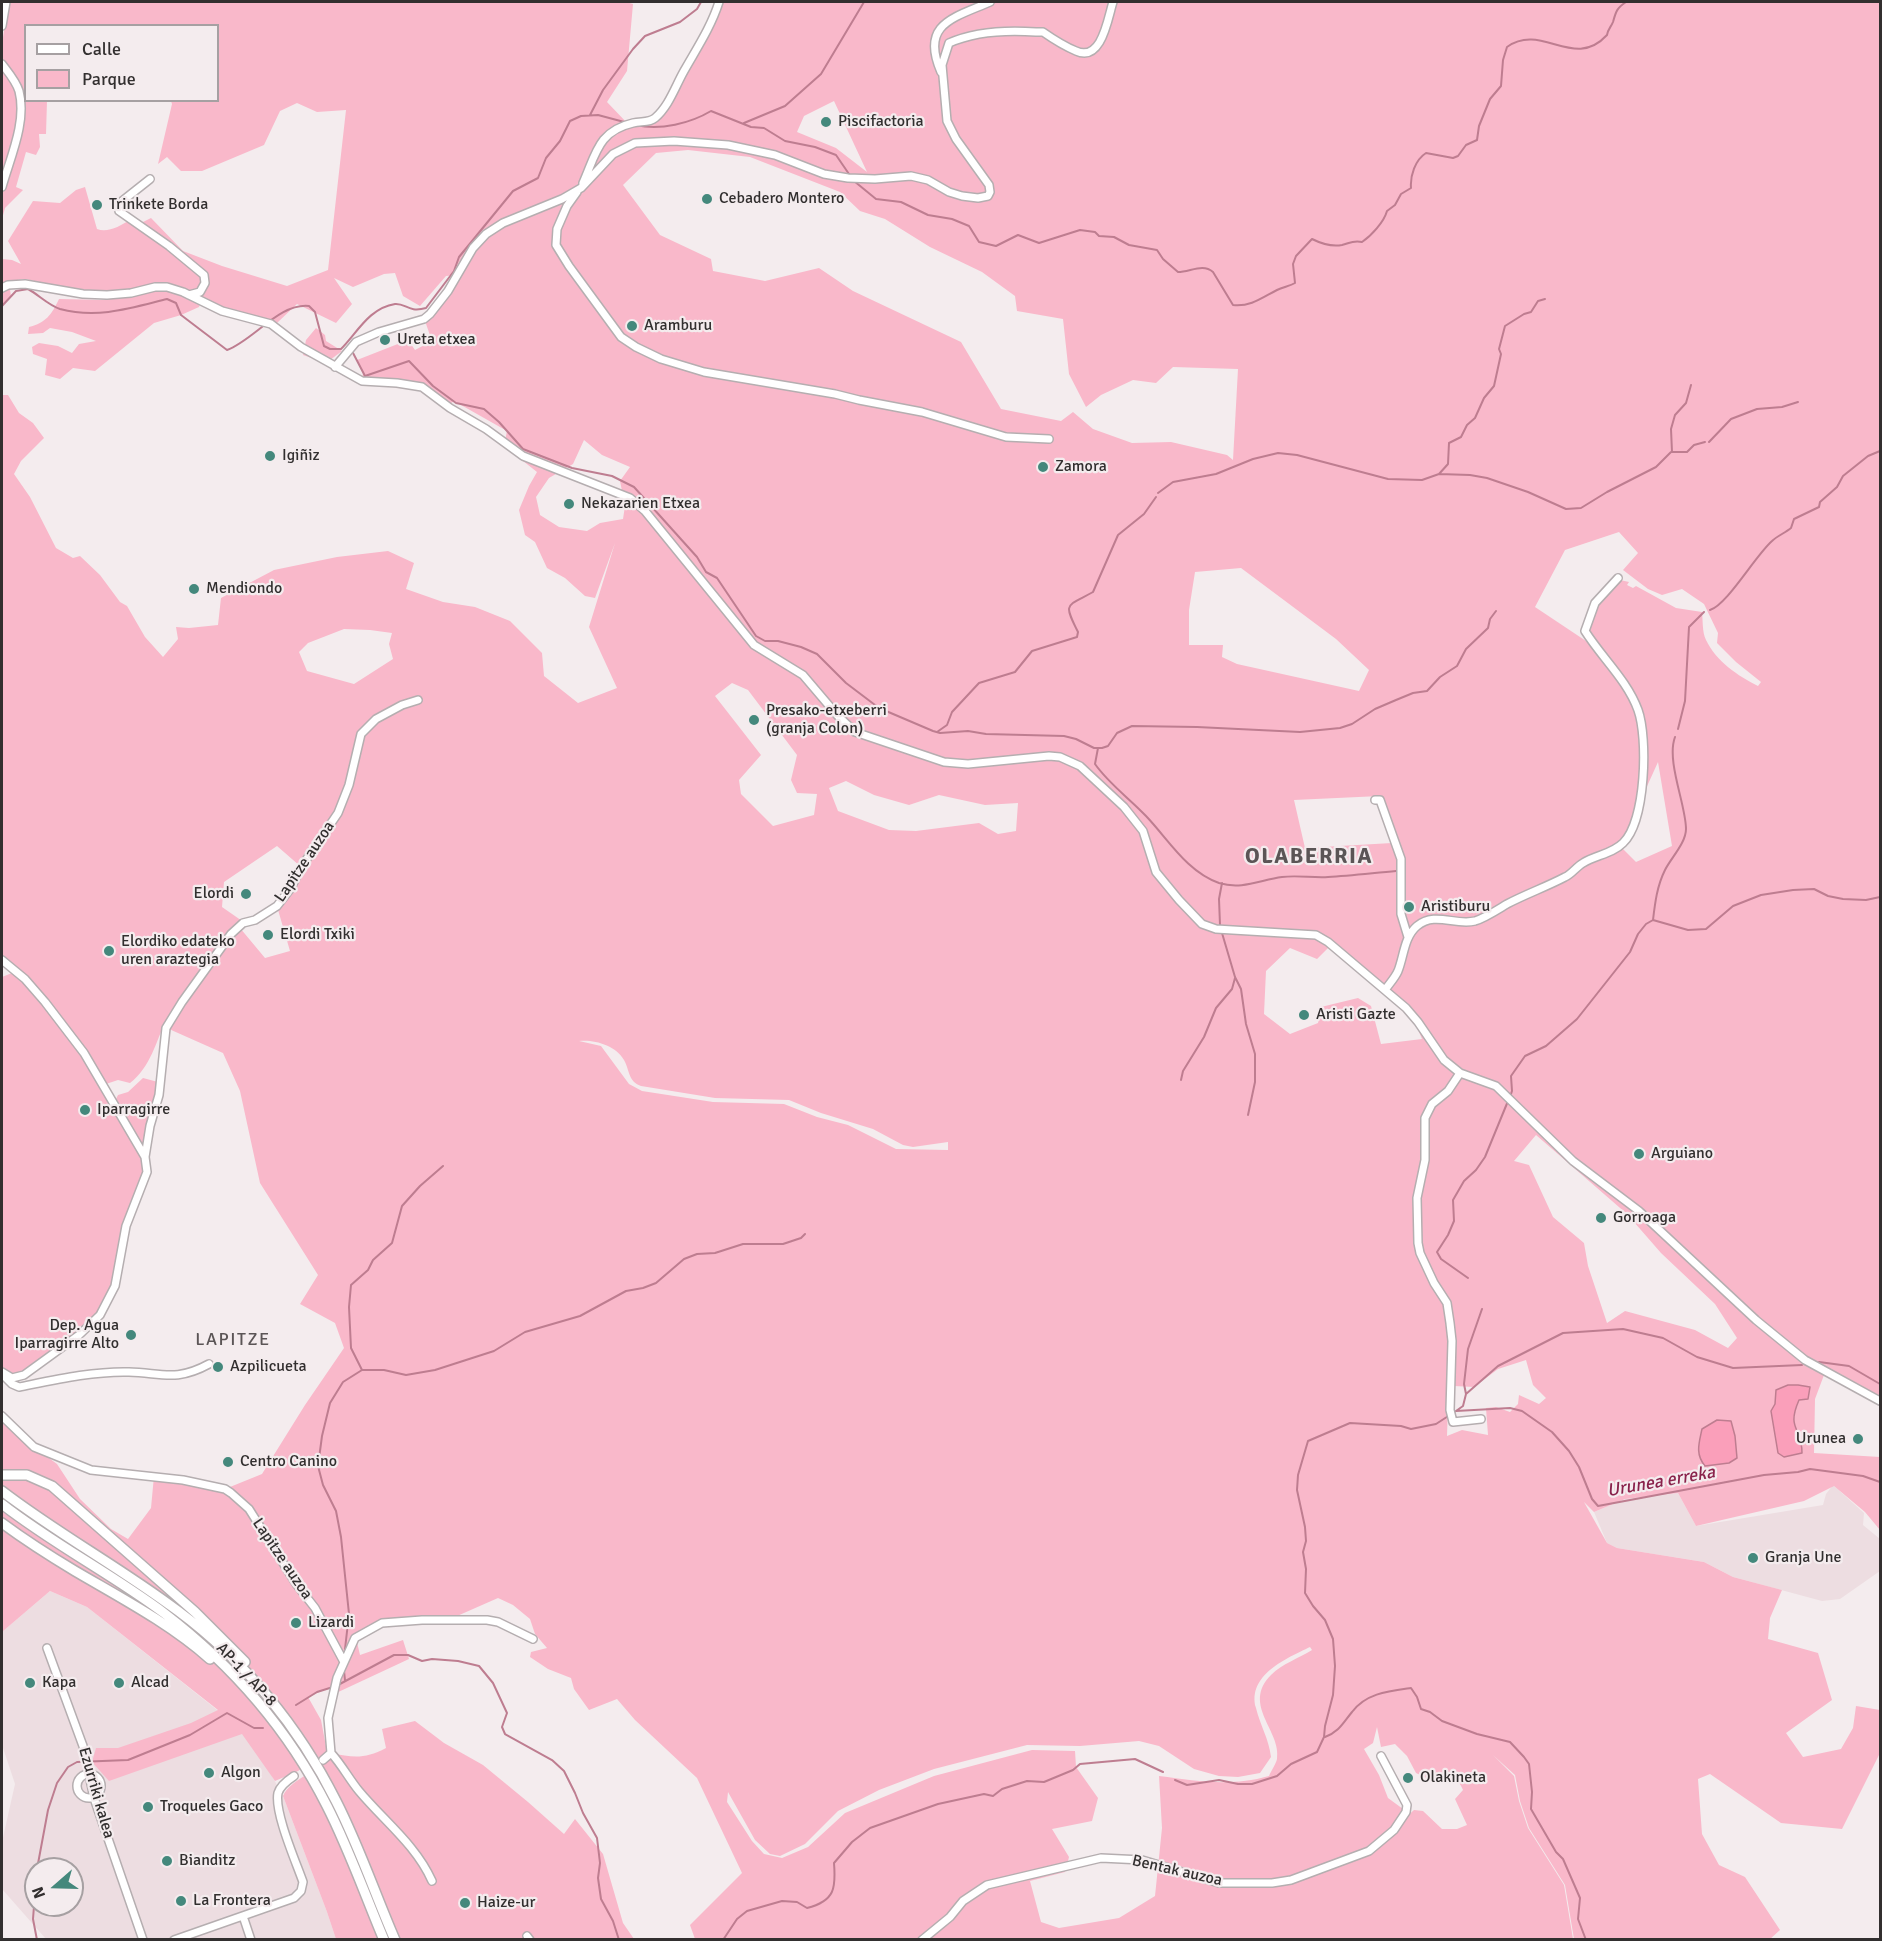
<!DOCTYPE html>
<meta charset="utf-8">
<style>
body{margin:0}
#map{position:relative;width:1882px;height:1941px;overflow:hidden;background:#f4ecee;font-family:Signika,sans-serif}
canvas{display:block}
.frame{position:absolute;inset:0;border:3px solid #322f2f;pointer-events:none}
.legend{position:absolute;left:24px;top:24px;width:195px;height:78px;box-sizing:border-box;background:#f4ecee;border:2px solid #a6a0a2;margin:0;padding:8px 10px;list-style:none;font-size:18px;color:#322f2f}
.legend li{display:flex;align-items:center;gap:12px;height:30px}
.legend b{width:30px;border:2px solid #a6a0a2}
.north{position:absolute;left:24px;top:1857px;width:60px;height:60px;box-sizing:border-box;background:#f4ecee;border:2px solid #a6a0a2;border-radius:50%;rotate:250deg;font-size:16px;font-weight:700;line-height:24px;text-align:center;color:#322f2f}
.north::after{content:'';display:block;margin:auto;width:21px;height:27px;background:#44887c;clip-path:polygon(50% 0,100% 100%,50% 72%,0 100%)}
</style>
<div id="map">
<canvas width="1882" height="1941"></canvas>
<div class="frame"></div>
<ul class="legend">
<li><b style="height:8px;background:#fff"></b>Calle</li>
<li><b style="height:16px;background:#f9b8ca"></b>Parque</li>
</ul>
<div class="north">N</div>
</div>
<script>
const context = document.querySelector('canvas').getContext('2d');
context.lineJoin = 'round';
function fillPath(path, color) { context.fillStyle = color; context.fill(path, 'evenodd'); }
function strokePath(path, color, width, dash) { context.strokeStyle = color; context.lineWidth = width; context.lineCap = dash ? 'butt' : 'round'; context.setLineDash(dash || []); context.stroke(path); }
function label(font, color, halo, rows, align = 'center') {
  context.font = font + ' Signika,sans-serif'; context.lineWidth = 4.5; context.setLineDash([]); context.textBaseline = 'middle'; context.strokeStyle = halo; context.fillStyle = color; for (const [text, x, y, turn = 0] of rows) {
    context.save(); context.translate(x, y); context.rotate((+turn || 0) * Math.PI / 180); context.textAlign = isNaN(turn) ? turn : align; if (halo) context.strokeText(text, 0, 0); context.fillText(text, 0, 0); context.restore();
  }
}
fillPath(new Path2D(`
 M1833,1485L1864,1513L1863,1525L1880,1539V1571L1840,1599L1822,1601L1733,1577L1704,1562L1617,1548L1607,1543L1594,1512L1625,1499L1678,1493L1696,1526L1823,1505L1826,1494Z
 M50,1591L87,1607L250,1736L283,1796L327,1912L336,1939H46L2,1889V1842L15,1784L2,1745V1632ZM36,1869H72V1905H36Z`), '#eddde1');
fillPath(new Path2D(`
 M11,2H626L633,4L627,71L607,102L628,124L653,122L714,26L723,2H1880V1396L1824,1375L1815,1399L1814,1453L1880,1457V1530L1865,1512L1834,1486L1804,1501L1696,1526L1678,1493L1625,1499L1594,1512L1584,1502L1607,1543L1617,1548L1704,1562L1733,1577L1782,1590L1770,1618L1768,1639L1818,1653L1832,1700L1786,1733L1803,1757L1841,1749L1853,1728L1856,1706L1880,1710L1879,1755L1842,1829L1781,1823L1710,1774L1698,1779L1702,1834L1719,1865L1745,1877L1780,1930L1769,1940L1574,1939L1565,1885L1529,1828L1520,1801L1515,1775L1493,1755L1514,1776L1519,1801L1528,1828L1564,1885L1573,1939H695L690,1925L742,1873L697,1778L635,1720L617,1699L589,1710L574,1689L571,1678L548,1669L530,1657L531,1652L547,1648L535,1634L530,1619L513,1605L498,1598L448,1620L382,1623L356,1638L360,1655L403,1640L409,1659L334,1694L329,1688L308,1697L321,1720L327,1752L298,1771L275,1781L242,1734L109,1781L92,1762L96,1748H118L191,1723L218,1710L87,1607L50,1591L2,1632V1416L34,1447L57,1464L80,1499L111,1529L128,1539L151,1508L154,1476L225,1489L262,1474L305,1405L344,1348L335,1323L300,1304L318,1275L260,1183L240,1091L223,1053L169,1029L167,1018C156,1041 151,1067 130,1083L118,1080L106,1084L67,1028L2,957V395H8L19,413L33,423L44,438L21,461L14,474L30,497L56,548L73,558L80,556L100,575L120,602L127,606L145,637L163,657L178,639L176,627L189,628L218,625L221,598L274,570L337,557L388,551L414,563L406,589L443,602L475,607L510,621L542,653L544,676L578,703L617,688L589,627L615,543L595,598L585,596L565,578L547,568L535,542L525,535L519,510L529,486L537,472L504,446L507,431L454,401L446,407L411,385L362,381L363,373L357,360L408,340L415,350L432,341L425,321L434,315L458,275L446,276L420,306L403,296L395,273L384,274L353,287L334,278L352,304L336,323L297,304L277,323L217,306L202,298L199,307L181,315L154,323L95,371L73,368L60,379L45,375L47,359L33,354L32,347L39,343L58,346L72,353L79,344L96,341L72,332L50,328L43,333L28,334L29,327C46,323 52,314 59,299L105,300L102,293L51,285L26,279L9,281L11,297L2,306V259L12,260L21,264L8,241L33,201L60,203L76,190L85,187L97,229C108,233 120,226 130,220L140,229L143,222L151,218L183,251L222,266L287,286L328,270L346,110L317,112L297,103L280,111L264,145L202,171H181L167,157L158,164L172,104L171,101L218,100V26H26V100L47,101L46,134H39L40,147L36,155L26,152L16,187L23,190L5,208L2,219V44L7,10ZM834,101L867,172L836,148L797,132L804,116ZM688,150L750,157L840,192L860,211L885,219L930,247L982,272L1015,296L1017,311L1063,319L1069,374L1086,407L1101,395L1133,380L1156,383L1173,367L1238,369L1233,460L1227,455L1171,442L1132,443L1093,429L1073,412L1061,421L1001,409L961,342L853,291L819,268L765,281L713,271L711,259L660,235L623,185L656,153ZM584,440L602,455L630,467L620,481L625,506L623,519L600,523L587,531L559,527L540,515L536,497L549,478L573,464ZM1619,532L1638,553L1623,570L1648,589L1662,595L1682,589L1704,604L1718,633L1717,643L1736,662L1761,682L1758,686C1738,676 1716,661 1706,640C1702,632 1703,620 1702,612L1676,608L1636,586L1633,588L1627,585L1629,582L1620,580L1596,604L1586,629L1592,645L1535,607L1565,550ZM1241,568L1336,639L1369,670L1359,691L1237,664L1222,657L1223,645H1189V610L1195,572ZM344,629L370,630L392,633L389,644L393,659L354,684L307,671L299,652L308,643ZM732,683L748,690L797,755L791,780L797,793L817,794L814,815L773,826L741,794L739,780L761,755L715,696ZM1658,762L1672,846L1636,862L1620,846ZM846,781L874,795L909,805L939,795L985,805L1018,803L1016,831L998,834L979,823L916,831L889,830L838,811L829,788ZM1380,796L1392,843L1305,848L1294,800ZM277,846L300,866L290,885L276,903L290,951L265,958L240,928L245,923L222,907L224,882ZM1332,944L1409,1008L1422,1039L1381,1044L1371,1006L1358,998L1321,1007L1318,1023L1290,1034L1264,1014L1266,971L1290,948L1317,959ZM579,1041C593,1039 616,1045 624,1060C630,1071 628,1081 641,1086L715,1098L789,1100L821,1113L873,1129L903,1145L913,1147L948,1142V1150L896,1149L848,1125L817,1117L784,1104L713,1102L642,1091L629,1084L601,1046ZM1536,1135L1627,1214L1661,1253L1715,1304L1737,1338L1728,1348L1695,1330L1625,1311L1607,1323L1588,1266L1584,1243L1553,1217L1529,1165L1514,1161ZM1414,1198L1423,1252L1428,1267L1449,1304L1454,1386L1474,1387L1498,1369L1526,1360L1533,1385L1546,1398L1539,1404L1519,1395L1518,1404L1510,1412L1496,1407L1486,1408L1488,1435L1462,1430L1447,1436L1450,1341L1444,1304L1425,1272L1415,1240ZM1310,1647L1312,1650C1299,1658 1282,1664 1271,1675C1241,1705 1282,1731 1277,1759C1276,1764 1271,1771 1269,1776C1230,1787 1198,1781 1159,1776L1162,1828L1155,1896L1119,1918L1059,1928L1041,1922L1030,1881L1065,1872L1069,1857L1052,1829L1092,1821L1098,1798L1076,1767L1075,1751L1032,1750L934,1776L845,1813L808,1847L782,1858L764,1854L752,1841L727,1802L728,1792L755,1840L770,1854L780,1856L805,1844L838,1811L879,1790L934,1769L1027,1745L1080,1746L1139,1741L1159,1746L1194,1769L1219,1776L1238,1777L1260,1773L1271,1757C1269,1739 1260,1725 1256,1708C1247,1675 1287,1658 1310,1647ZM1377,1727L1381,1747L1395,1744L1407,1756L1416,1773L1439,1784L1447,1776C1455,1779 1460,1782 1463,1790L1455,1799L1467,1825L1457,1829H1442L1423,1811L1414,1810L1394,1828L1403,1809L1388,1798L1379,1775L1364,1749L1373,1743Z
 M316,328L325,335L326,341L342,351L326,363L303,355L306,340Z
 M12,973L23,980L83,1054L140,1152L147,1172L126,1226L115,1286L100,1315L24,1375L2,1372V977Z
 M143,1078L158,1082L157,1094L144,1149L116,1099L118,1095L128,1092Z
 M415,1721L444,1743L483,1765L528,1802L564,1834L575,1819L603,1854L623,1923L634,1939H336L327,1912L283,1796C291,1778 319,1773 331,1753C354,1758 365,1759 386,1748L382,1729Z`), '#f9b8ca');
const water = new Path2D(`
 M1788,1385H1798L1810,1387L1808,1399L1799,1400C1786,1430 1802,1426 1802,1453L1784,1457L1778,1453L1771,1411L1775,1404L1776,1390Z
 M1717,1420L1731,1421L1735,1436L1737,1458L1729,1463L1705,1466C1695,1454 1699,1443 1702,1429Z`);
fillPath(water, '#fa9fba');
strokePath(water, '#be7d90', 1.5);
strokePath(new Path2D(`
 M590,115L603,90L633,49L645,36L680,22L697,9L701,2
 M744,123L785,106L821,74L864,2
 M636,125C660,131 691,123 711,111L751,127L764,128L785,141L815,147L836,155L851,177
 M854,181L876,199L901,202L928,215L952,219L969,226L979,242L996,246L1018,235L1039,243L1080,230L1095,232L1099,236L1114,237L1129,245L1157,250L1163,259L1178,272C1190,272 1203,263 1213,272L1233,305C1251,307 1263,297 1277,290C1283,287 1290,286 1295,283L1293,264L1296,256L1312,239C1322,244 1331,247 1342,245C1350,243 1353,240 1362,242C1371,236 1384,222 1387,211L1395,205L1401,194L1411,188C1410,176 1415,160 1426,153L1453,158L1458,156L1466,145L1477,140L1479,126L1490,99L1501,86L1503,60L1507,47C1542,22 1574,71 1607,35C1608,29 1611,27 1613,22C1616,11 1617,8 1626,2
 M2,306L16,291L28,289C39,295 48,305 60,309C98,319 131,308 167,299L176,303L181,315L227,350C254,340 279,303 309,306L315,312L324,346L330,349H341C357,333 369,308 395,304C406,303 408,313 426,308L454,271L459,257L513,191L538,178L546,158L560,141L570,121L581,116L598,115L628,123
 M352,351L365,376L409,361L433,386L456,403L484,409L499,422L523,449L572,468L612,476L634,487L697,557L706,572L717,578L756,636L765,641H778L801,647L817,654L846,683L879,708L933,731L940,733L968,731L986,734L1064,736L1076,739L1094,748H1102L1108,746L1117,733L1132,726L1197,727L1300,732L1340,728L1352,724L1375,709L1396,700L1413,693L1427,691L1440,677L1457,666L1466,649L1488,628L1490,619L1496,611
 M1709,442L1731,419L1757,409L1782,407L1798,402
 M1672,452L1671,429L1675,415L1686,403L1691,385
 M1439,474L1448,464L1449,443L1461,437L1467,425L1475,418L1484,398L1494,386L1501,354L1499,349L1505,326L1524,314L1531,312L1538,301L1545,299
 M1158,493L1173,482L1216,474L1253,459L1278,453L1297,455L1388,479L1422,480L1439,474L1470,475L1487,478L1528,492L1566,509L1581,508L1607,492L1656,467L1671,452H1687L1694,445L1705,442
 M1710,610C1727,605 1755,556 1772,541C1777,536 1785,533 1791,528L1794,519L1819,507L1820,502L1837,487L1843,476L1868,456L1880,451
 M1678,729L1685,701L1689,627L1704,612
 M937,732L947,725L952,712L979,683L1015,672L1032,651L1077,637L1078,632C1063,602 1066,607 1093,592L1118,535L1144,514L1156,497
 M1098,748L1095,764C1109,784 1129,798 1146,816C1168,839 1187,872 1219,883C1242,890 1260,880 1282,877C1297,875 1313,878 1328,877C1350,876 1373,873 1396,871
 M1653,920C1655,903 1657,886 1665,870C1671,858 1686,843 1686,829C1686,805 1666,761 1675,737
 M1220,925L1219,899L1222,883
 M1222,933L1235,977L1241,989L1246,1024L1255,1054V1082L1248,1115
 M1181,1080L1183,1071L1204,1037L1216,1008L1232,989L1235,978
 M1510,1097L1512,1091L1511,1076L1525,1056L1546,1046L1577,1019L1630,952L1638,934L1646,924L1653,920L1688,930L1706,929L1733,906L1761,895L1793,890L1814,889L1828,896L1843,899L1866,900L1880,897
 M1468,1278L1441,1259L1437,1252L1448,1235L1454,1221L1453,1200L1464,1181L1476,1170L1485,1157L1508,1101
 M1819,1362L1849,1366L1880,1384
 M362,1370L351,1348L349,1307L351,1285L368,1270L373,1260L392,1243L402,1206L420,1186L443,1166
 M1466,1394L1498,1366L1563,1333L1623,1329L1663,1338L1697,1357L1733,1368L1802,1365
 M1456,1411L1510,1408L1522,1411L1552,1432L1569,1451L1579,1467L1592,1499L1598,1506L1764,1475L1798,1472L1810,1469L1863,1476L1880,1482
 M345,1649L349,1614L341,1537L336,1511L323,1485L318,1466L322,1436L330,1403L343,1382L362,1370H384L406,1375L435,1370L494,1351L525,1332L580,1316L626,1291L643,1288L656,1283L684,1259L697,1254L715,1253L743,1244H783L801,1238L805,1234
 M344,1671L345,1680
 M338,1685L394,1655H408L422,1661L432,1659L458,1661L479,1666L493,1683L507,1713L502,1727L505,1734L552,1760L564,1771L575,1793L583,1813L597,1838L600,1863L598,1878L601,1899L613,1921L619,1940
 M296,1705L317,1692L333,1687
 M1325,1737C1339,1732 1343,1723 1352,1712C1366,1693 1389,1691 1411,1688L1417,1697L1421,1709L1430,1712L1442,1721L1477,1734L1510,1742L1524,1757L1529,1764L1532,1792L1531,1809L1556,1852L1563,1859L1580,1898L1578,1919L1586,1940
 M1175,1780L1187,1785L1219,1780L1238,1784H1252L1277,1776L1291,1764L1317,1752L1324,1737L1325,1726L1333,1695L1335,1666L1333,1639L1325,1620L1313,1606L1305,1593L1306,1569L1303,1552L1306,1541L1305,1527L1297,1490L1298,1475L1308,1441L1350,1423L1401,1426L1411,1429L1436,1424L1456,1411L1463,1406L1466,1394L1464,1384L1468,1349L1482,1309
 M37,1869L48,1810L57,1783L68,1767L77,1762L128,1760L190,1735L227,1713L254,1728H263
 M36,1880L33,1919L37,1940
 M723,1940L737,1919L747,1911L782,1901L797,1902L807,1908C835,1901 836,1888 834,1863L852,1842L870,1828L938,1804L984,1794L993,1796L1002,1789L1027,1781L1044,1782L1073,1770L1080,1764L1135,1759L1163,1772`), '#be7d90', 2);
const minor = new Path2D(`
 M2,26L6,2
 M2,64C8,72 16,81 19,91C27,122 10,158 2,187
 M941,72C920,24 953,18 990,2
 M150,179L121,202L118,207L119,211L169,246L204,275L205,283L200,292L189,295
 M583,183C596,154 598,131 633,123C641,121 649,123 655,118C669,106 675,87 684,71C697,48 711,27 719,2
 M577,192L567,206L557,229L556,245L569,266L621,337L636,347L661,359L704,372L835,394L859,400L922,412L1006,437L1049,439
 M2,288L8,285L25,284L83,294L107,295L131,293L155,287H167L183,292L222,311L271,324L301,347L362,381L397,383L422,387L450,408L486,429L523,456L630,498L645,511L754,645L803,675L837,715L855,732L944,762L968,764L1049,756L1060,757L1080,766L1124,807L1143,831L1156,872L1179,900L1202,924L1216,929L1316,935L1328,942L1406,1008L1418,1022L1444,1060L1460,1073L1496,1086L1573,1161L1639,1211L1756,1320L1805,1360L1880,1401
 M335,367L356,342L379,332L424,319L430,314L448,291L473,248L486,234L503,223L562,199L581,188L613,154L635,143L674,141L728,145L775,155L824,174L848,178L875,179L911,176L928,180L949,192L962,196L978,198L988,196L990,192L989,185L956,139L947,121L942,65L949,43C976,31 1008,30 1036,32H1043C1053,39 1064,46 1076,51C1102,63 1108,17 1113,2
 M1375,800H1380L1401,859V914L1408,937
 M2,960L25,979L45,1002L84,1053L145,1157
 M1385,990C1389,984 1395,978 1398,971C1404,956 1404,937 1417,926C1435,911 1455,926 1475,921C1485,918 1497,910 1507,904C1526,894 1546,887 1565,877C1572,874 1576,867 1583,863C1596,855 1612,854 1623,843C1646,821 1648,738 1638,710C1627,680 1602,658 1585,631L1595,603L1618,578
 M1460,1073L1448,1091L1432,1104L1425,1118V1160L1417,1198L1418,1243L1420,1253L1434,1283L1447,1303L1450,1323L1452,1341L1450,1410L1453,1422L1481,1419
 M2,1372L12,1378L24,1375L79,1335L100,1315L115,1286L126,1226L147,1172L145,1157L150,1126L159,1095L166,1028L182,1002L231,934L243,923L255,920L277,906L291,888L300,869L338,813L349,785L361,734L376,719L402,705L418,700
 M5,1377L12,1384L19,1387C54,1380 93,1371 129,1372C162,1373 176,1382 209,1364
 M2,1416L34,1447L91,1470L183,1480L225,1489L231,1493L249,1509L297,1585L315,1608L344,1662
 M47,1648L83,1746L94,1798L143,1940
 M331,1753C342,1765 349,1779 359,1791C384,1821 416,1845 432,1881
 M323,1760L331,1753L328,1718L337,1678L355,1638L382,1623L422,1620H487L498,1622L533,1639
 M77 1786a12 12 0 1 1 24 0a12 12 0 1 1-24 0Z
 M243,1916L251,1940
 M527,1936L530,1940
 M174,1940L294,1898L301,1891L303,1882C296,1862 274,1812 278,1793C280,1786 288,1780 294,1776
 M922,1940L950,1917L963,1901L987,1885L1101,1858L1142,1860L1219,1883H1272L1291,1880L1369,1851L1394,1830L1406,1812L1407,1805L1381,1756`);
const highway = new Path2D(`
 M2,1475H27L52,1486L195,1612L245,1662
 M2,1491C58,1534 121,1568 178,1611C245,1661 299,1727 336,1801C359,1846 375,1894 395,1940
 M2,1504C53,1544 112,1574 164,1613C232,1665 288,1729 327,1806C349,1849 365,1895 384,1940
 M2,1523C25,1540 50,1556 75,1571C121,1598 169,1623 210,1659`);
strokePath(minor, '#b5aeb0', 10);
strokePath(highway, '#b5aeb0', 12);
strokePath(minor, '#fff', 7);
strokePath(highway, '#fff', 9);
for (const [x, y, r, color] of [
 [826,122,6,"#44887c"],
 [707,199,6,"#44887c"],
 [97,205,6,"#44887c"],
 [632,326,6,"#44887c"],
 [385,340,6,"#44887c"],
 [270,456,6,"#44887c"],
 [1043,467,6,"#44887c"],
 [569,504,6,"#44887c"],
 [194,589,6,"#44887c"],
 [754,720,6,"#44887c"],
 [246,894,6,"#44887c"],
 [1409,907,6,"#44887c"],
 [268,935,6,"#44887c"],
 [109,951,6,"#44887c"],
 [1304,1015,6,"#44887c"],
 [85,1110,6,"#44887c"],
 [1639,1154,6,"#44887c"],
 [1601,1218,6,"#44887c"],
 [131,1335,6,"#44887c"],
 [218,1367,6,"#44887c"],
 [1858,1439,6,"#44887c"],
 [228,1462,6,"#44887c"],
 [1753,1558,6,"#44887c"],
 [296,1623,6,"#44887c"],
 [30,1683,6,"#44887c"],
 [119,1683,6,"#44887c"],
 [209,1773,6,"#44887c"],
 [1408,1778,6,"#44887c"],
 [148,1807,6,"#44887c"],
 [167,1861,6,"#44887c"],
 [181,1901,6,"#44887c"],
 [465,1903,6,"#44887c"]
]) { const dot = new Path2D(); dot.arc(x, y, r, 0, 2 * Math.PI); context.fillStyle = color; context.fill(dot); strokePath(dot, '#f4ecee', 2); }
label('16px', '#322f2f', '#f4ecee', [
 ["Piscifactoria",838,122],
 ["Cebadero Montero",719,199],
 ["Trinkete Borda",109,205],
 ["Aramburu",644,326],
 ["Ureta etxea",397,340],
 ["Igiñiz",282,456],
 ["Zamora",1055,467],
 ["Nekazarien Etxea",581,504],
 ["Mendiondo",206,589],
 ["Presako-etxeberri",766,711],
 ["(granja Colon)",766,729],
 ["Elordi",234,894,"right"],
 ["Aristiburu",1421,907],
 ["Elordi Txiki",280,935],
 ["Elordiko edateko",121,942],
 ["uren araztegia",121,960],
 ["Aristi Gazte",1316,1015],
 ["Iparragirre",97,1110],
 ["Arguiano",1651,1154],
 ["Gorroaga",1613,1218],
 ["Dep. Agua",119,1326,"right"],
 ["Iparragirre Alto",119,1344,"right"],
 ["Azpilicueta",230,1367],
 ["Urunea",1846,1439,"right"],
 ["Centro Canino",240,1462],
 ["Granja Une",1765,1558],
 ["Lizardi",308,1623],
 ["Kapa",42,1683],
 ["Alcad",131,1683],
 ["Algon",221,1773],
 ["Olakineta",1420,1778],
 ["Troqueles Gaco",160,1807],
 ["Bianditz",179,1861],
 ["La Frontera",193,1901],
 ["Haize-ur",477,1903]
], 'left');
label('16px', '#322f2f', '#f4ecee', [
 ["Lapitze auzoa",305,862,-56],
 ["Lapitze auzoa",282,1559,56],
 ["AP-1 / AP-8",246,1675,47],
 ["Ezurriki kalea",96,1793,74],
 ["Bentak auzoa",1177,1871,13]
]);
context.letterSpacing = '1.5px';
label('18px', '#5b5556', '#f4ecee', [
 ["LAPITZE",233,1340]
]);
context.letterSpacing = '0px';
label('italic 18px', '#8a234c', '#f4ecee', [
 ["Urunea erreka",1661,1482,-10]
]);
context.letterSpacing = '1.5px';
label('bold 22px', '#5b5556', '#f4ecee', [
 ["OLABERRIA",1309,857]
]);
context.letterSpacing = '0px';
</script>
